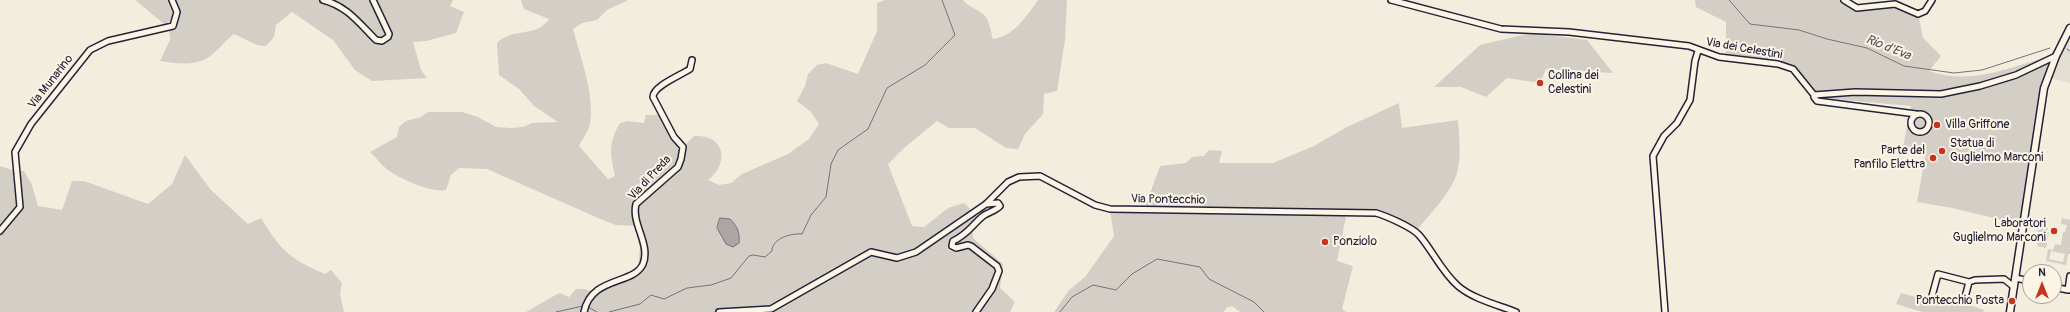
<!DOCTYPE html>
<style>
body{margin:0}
#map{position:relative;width:2070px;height:312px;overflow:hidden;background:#f3edde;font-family:Pangolin,sans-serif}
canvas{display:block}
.north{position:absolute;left:2022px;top:264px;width:40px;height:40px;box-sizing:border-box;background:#fcf5e5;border:1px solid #a5a1a1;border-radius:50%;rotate:0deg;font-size:11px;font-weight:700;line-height:16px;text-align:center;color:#22223b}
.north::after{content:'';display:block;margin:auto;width:14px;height:18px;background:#c8321e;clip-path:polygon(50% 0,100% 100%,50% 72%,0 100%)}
</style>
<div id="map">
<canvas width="2070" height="312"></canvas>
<div class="north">N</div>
</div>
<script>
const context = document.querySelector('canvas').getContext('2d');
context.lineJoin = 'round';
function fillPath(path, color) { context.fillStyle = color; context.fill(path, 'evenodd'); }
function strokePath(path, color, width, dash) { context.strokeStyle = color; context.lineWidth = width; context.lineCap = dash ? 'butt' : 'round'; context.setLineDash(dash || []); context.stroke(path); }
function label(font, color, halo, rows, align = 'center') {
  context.font = font + ' Pangolin,sans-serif'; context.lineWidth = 4; context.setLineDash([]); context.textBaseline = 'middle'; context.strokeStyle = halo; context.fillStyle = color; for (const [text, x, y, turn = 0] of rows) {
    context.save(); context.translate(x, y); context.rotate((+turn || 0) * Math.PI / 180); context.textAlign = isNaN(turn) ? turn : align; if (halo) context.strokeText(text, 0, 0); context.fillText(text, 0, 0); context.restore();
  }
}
fillPath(new Path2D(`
 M2070,23V83L2047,77L2051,56Z`), '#e3ded2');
fillPath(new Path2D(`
 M135,0H453L450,6L464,12L456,33L426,41L413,42L421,70L427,78L372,81L355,70L333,40L292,12L276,25L274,37L266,46L257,45L234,34C226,40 221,47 214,53C200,67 178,64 160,61L170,40L169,28Z
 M521,0H628L607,10L597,20L582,23L573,29C580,55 597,102 589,127C587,133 582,140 579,146L608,179L615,176C610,153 608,144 620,123L628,121L644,123L646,115H663L677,135L686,144L694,136C725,134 730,163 708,180L719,185L731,183L742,174L788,154L809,139L819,124L810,111L797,101L805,86L808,74L817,65L826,63L858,74L877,31V3L885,0H963C970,8 978,9 984,15C990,21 991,32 993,39C1015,36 1026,16 1038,0H1067L1065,40L1057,91L1044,94L1043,114L1025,134L1018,149L1006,148L975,128H949L937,121L904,148L888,164L912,226L924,227L948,208L964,203L981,220L973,230V238L1003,264L1000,288L1015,302L1010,312H526L559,293L569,297L576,289H585L593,293L638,267L640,248L635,226L616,225L605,221L487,169L459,168L451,175L446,190C430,193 401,179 388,170C381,165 376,157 370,152L397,137L399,127L406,121L421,117L428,112H462L478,117L496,127L511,128L523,127L532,123L558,122L534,106L519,89L499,75L497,43C514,26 535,39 549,19L524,9Z
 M1695,0H1842L1860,8L1891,5L1919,17L1923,38L1941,56L1929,71C1972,86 2009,67 2051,56L2023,225L1952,208L1917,202L1926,152L1903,147L1911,106L1810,97L1797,74L1787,67L1726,58V22L1696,7Z
 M1531,33L1587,40L1613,73L1546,69L1540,83L1507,78L1486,97L1461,87H1434L1480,45Z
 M1399,103L1402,128L1458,120C1459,135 1462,161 1456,176C1448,196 1430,214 1416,231L1385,215L1347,212L1337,261L1353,266L1342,309L1346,312H1240L1232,306L1226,308L1224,312H1054L1069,290L1085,277L1114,236L1110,211L1144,210L1160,166L1186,163L1192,157L1204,156L1209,150L1222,151L1219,163H1273L1314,146L1347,127Z
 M185,155L211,190L248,224L261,218C281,251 290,259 325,274L331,270L342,283L340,294L344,312H0V166L12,170L24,171L32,185L38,206L62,210L72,181H84L148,204L172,184Z
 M2062,218L2070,220V254H2068L2066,265L2046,261L2048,249L2053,250L2055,244L2061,245L2063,232H2065L2067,225L2061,224ZM2051,251L2065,254L2063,262L2049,259Z
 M2048,227L2047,232H2049L2046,248L2037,246L2039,232L2036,231Z
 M1901,293L1944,305L1954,300L1984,310L1983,312H1922L1896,304Z`), '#d4cfc6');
const water = new Path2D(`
 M720,218L730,219C738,227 740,233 739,243L733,247L726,244L717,228Z`);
fillPath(water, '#aca7a6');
strokePath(water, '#75727b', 1);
strokePath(new Path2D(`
 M1729,0L1750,24L1799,30L1827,39L1867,48L1904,66L1954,73L1982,70L2050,48
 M2067,49L2070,51
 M588,307L597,312
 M556,312L583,306
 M609,312L640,304L651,295L664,299L687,288L711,285L731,278L749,256L753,255L765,257L772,251C772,238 792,233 802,234L811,215L826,197L831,164L838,150L868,129L887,88L925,65L955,35L942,0
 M1060,312L1072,297L1093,285L1116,290L1132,274L1157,259L1200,267L1209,279L1254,302L1264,312`), '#75727b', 1);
const minor = new Path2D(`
 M323,0C347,6 359,23 376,40L382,41L388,37L389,34L373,0
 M1391,0L1501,29L1569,32L1689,46L1719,57L1778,64L1793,69L1814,95L1855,92L1941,94L1980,86L2016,75L2056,56
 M1844,0L1857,8L1895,4L1918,14L1925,11L1932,0
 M1814,95V97L1817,101L1916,114
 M1911 123a9 9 0 1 1 18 0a9 9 0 1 1-18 0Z
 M0,231L20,207L15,152L31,124L90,50L108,41L173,26L177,12L172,0
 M2015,278L2030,281
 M2054,287L2068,290L2070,276
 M1932,296L1938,274L1969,282L1975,280L2004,279L2014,287
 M1964,301L1969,282
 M584,312C591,276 634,285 643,264C651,244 631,224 636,204L678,167L681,159L683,147L674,137L653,97C653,86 681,75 690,69L692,60
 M719,312L771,309L871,252L897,258L916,252L986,204L1008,182L1019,177L1040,176L1095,205L1110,209L1376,213C1386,216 1412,227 1419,235C1433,251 1441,271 1458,286C1473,299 1498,305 1516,312
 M976,312L992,289L999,271L997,266L971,246L968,245L956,248L952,246L953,241C968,234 971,226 983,216C988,212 996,211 1000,206L998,203L986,204
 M1665,312L1653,156L1664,136L1677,123L1690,100L1695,61L1698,51`);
const major = new Path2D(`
 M2010,312L2044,88L2056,56L2070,28`);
strokePath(minor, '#22223b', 8);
strokePath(major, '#22223b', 9);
strokePath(minor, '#fcf5e5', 5);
strokePath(major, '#fcf5e5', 6);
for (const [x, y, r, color] of [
 [1540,83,4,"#c8321e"],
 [1937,125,4,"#c8321e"],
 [1942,151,4,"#c8321e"],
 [1933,158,4,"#c8321e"],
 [2054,231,4,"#c8321e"],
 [1325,242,4,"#c8321e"],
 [2012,301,4,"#c8321e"]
]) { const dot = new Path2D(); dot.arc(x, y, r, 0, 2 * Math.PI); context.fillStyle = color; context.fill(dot); strokePath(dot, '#fcf5e5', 1.5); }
label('12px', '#22223b', '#fcf5e5', [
 ["Via dei Celestini",1744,49,10],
 ["Via Munarino",51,82,-52],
 ["Via di Preda",650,178,-47],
 ["Via Pontecchio",1168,200,1]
]);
label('12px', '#22223b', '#fcf5e5', [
 ["Collina dei",1548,76],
 ["Celestini",1548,90],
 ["Villa Griffone",1945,125],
 ["Statua di",1950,144],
 ["Guglielmo Marconi",1950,158],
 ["Parte del",1925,151,"right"],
 ["Panfilo Elettra",1925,165,"right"],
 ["Laboratori",2046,224,"right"],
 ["Guglielmo Marconi",2046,238,"right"],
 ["Ponziolo",1333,242],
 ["Pontecchio Posta",2004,301,"right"]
], 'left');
label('italic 13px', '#525160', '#fcf5e5', [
 ["Rio d'Eva",1888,48,22]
]);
</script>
